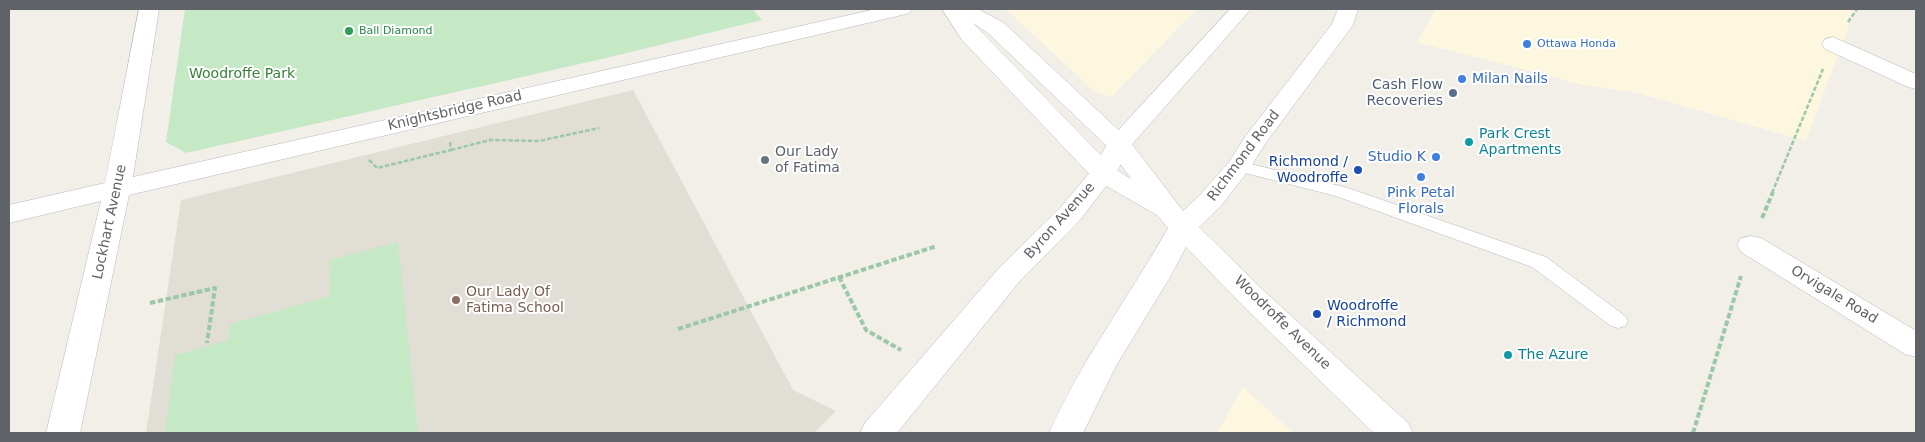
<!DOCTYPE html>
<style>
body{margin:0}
#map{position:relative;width:1925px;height:442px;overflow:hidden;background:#f1efe8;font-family:"DejaVu Sans",sans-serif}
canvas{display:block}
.frame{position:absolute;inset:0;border:10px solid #5f6368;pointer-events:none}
</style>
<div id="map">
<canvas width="1925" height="442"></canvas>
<div class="frame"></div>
</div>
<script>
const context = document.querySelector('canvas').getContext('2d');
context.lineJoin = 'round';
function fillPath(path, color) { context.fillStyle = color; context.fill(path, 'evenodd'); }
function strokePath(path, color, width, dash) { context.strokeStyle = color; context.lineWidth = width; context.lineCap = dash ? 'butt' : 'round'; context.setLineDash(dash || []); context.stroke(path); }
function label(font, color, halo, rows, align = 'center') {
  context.font = font + ' "DejaVu Sans",sans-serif'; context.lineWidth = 4; context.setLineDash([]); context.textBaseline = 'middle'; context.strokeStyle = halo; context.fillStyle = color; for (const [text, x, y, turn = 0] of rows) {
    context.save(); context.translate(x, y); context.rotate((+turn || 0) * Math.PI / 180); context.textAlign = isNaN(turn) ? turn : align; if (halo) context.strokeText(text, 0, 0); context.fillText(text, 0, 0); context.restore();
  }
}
fillPath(new Path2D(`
 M1006,9H1197L1111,97L1095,92Z
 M1436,9H1855L1806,141L1634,92L1584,85L1417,42Z
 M1243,387L1293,433H1217Z`), '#fef7e0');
fillPath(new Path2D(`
 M633,90L793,390L836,411L814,433H146L181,200Z`), '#e1ded6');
fillPath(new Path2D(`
 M185,9H753L762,20L606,58L186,153L166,142Z
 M398,242L418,433H165L175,355L229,340L230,324L330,296L329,260Z`), '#c5e8c5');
const service = new Path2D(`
 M1239,161L1348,188L1546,257L1625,316L1628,321L1625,326L1618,328L1611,326L1532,267L1336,196L1233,170L1230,166L1233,162Z`);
const minor = new Path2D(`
 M139,9H159L133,177L876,9H912L909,13L902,15L129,195L80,433H46L101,201L9,223V205L105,183Z
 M1230,9H1251L1128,149L1119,152L1110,149L1106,144L1110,139Z
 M1833,37L1916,74V89L1908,87L1825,49L1822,44L1825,39Z
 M1751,236L1761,238L1916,331V357L1905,354L1741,252L1737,245L1741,238Z`);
const tertiary = new Path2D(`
 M1119,136L1128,139L1132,144L1116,173L1080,220L1019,282L897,433H860L865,423L999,268L1060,208L1092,170L1110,139Z`);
const secondary = new Path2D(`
 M942,9H978L1004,23L1128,139L1183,211L1200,195L1229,162L1245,137L1332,24L1338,9H1358L1353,25L1265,144L1248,171L1220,207L1199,227L1264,291L1408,423L1413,433H1374L1243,306L1186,247L1169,279L1117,364L1083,433H1049C1081,361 1129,297 1168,228L1157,215L1094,179L962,40ZM973,23L988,33L1110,149L1131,179L1112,167Z`);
strokePath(service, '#b5b8bc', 1);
strokePath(minor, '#b5b8bc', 1);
strokePath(tertiary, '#b5b8bc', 1);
strokePath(secondary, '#b6babf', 1);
strokePath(new Path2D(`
 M1848,22L1857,9
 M451,150L490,140L539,141L599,128
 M369,160L377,168L451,150L450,141
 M1772,193L1823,69`), '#9cc7a9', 2.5, [4.5, 2]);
strokePath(new Path2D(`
 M1762,218L1773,192
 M839,277L866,330L901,350
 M150,303L215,288L207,343
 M678,329L937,246
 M1693,433L1741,276`), '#9cc7a9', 4, [5.5, 2.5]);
fillPath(service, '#fff');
fillPath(minor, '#fff');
fillPath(tertiary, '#fff');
fillPath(secondary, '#fff');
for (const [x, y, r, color] of [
 [349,31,5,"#2e9e5b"],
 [1527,44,5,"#3f7fe0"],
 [1462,79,5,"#3f7fe0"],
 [1453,93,5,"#5c6f8a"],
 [1469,142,5,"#0f9aa8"],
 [1436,157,5,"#3f7fe0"],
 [765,160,5,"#6b7280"],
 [1358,170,5,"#1a4fb4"],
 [1421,177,5,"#3f7fe0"],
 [456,300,5,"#8d6e63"],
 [1317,314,5,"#1a4fb4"],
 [1508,355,5,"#0f9aa8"]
]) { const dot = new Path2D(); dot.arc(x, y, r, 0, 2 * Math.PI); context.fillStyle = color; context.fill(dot); strokePath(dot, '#fff', 2); }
label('11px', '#27864d', '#fff', [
 ["Ball Diamond",359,31]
], 'left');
label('11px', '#366cbe', '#fff', [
 ["Ottawa Honda",1537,44]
], 'left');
label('14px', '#348238', '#fff', [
 ["Woodroffe Park",242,74]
]);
label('14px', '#366cbe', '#fff', [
 ["Milan Nails",1472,79],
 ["Studio K",1426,157,"right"],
 ["Pink Petal",1421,193,"center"],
 ["Florals",1421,209,"center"]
], 'left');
label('14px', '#4e5e75', '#fff', [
 ["Cash Flow",1443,85],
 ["Recoveries",1443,101]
], 'right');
label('14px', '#5f6368', '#fff', [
 ["Knightsbridge Road",455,111,-13],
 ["Richmond Road",1244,156,-53],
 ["Byron Avenue",1060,221,-48],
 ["Lockhart Avenue",110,222,-78],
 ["Orvigale Road",1834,295,31],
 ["Woodroffe Avenue",1282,323,44]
]);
label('14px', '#0d838f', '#fff', [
 ["Park Crest",1479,134],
 ["Apartments",1479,150],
 ["The Azure",1518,355]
], 'left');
label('14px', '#5b616d', '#fff', [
 ["Our Lady",775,152],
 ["of Fatima",775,168]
], 'left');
label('14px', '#164399', '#fff', [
 ["Richmond /",1348,162],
 ["Woodroffe",1348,178],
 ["Woodroffe",1327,306,"left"],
 ["/ Richmond",1327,322,"left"]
], 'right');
label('14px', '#785e54', '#fff', [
 ["Our Lady Of",466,292],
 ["Fatima School",466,308]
], 'left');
</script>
